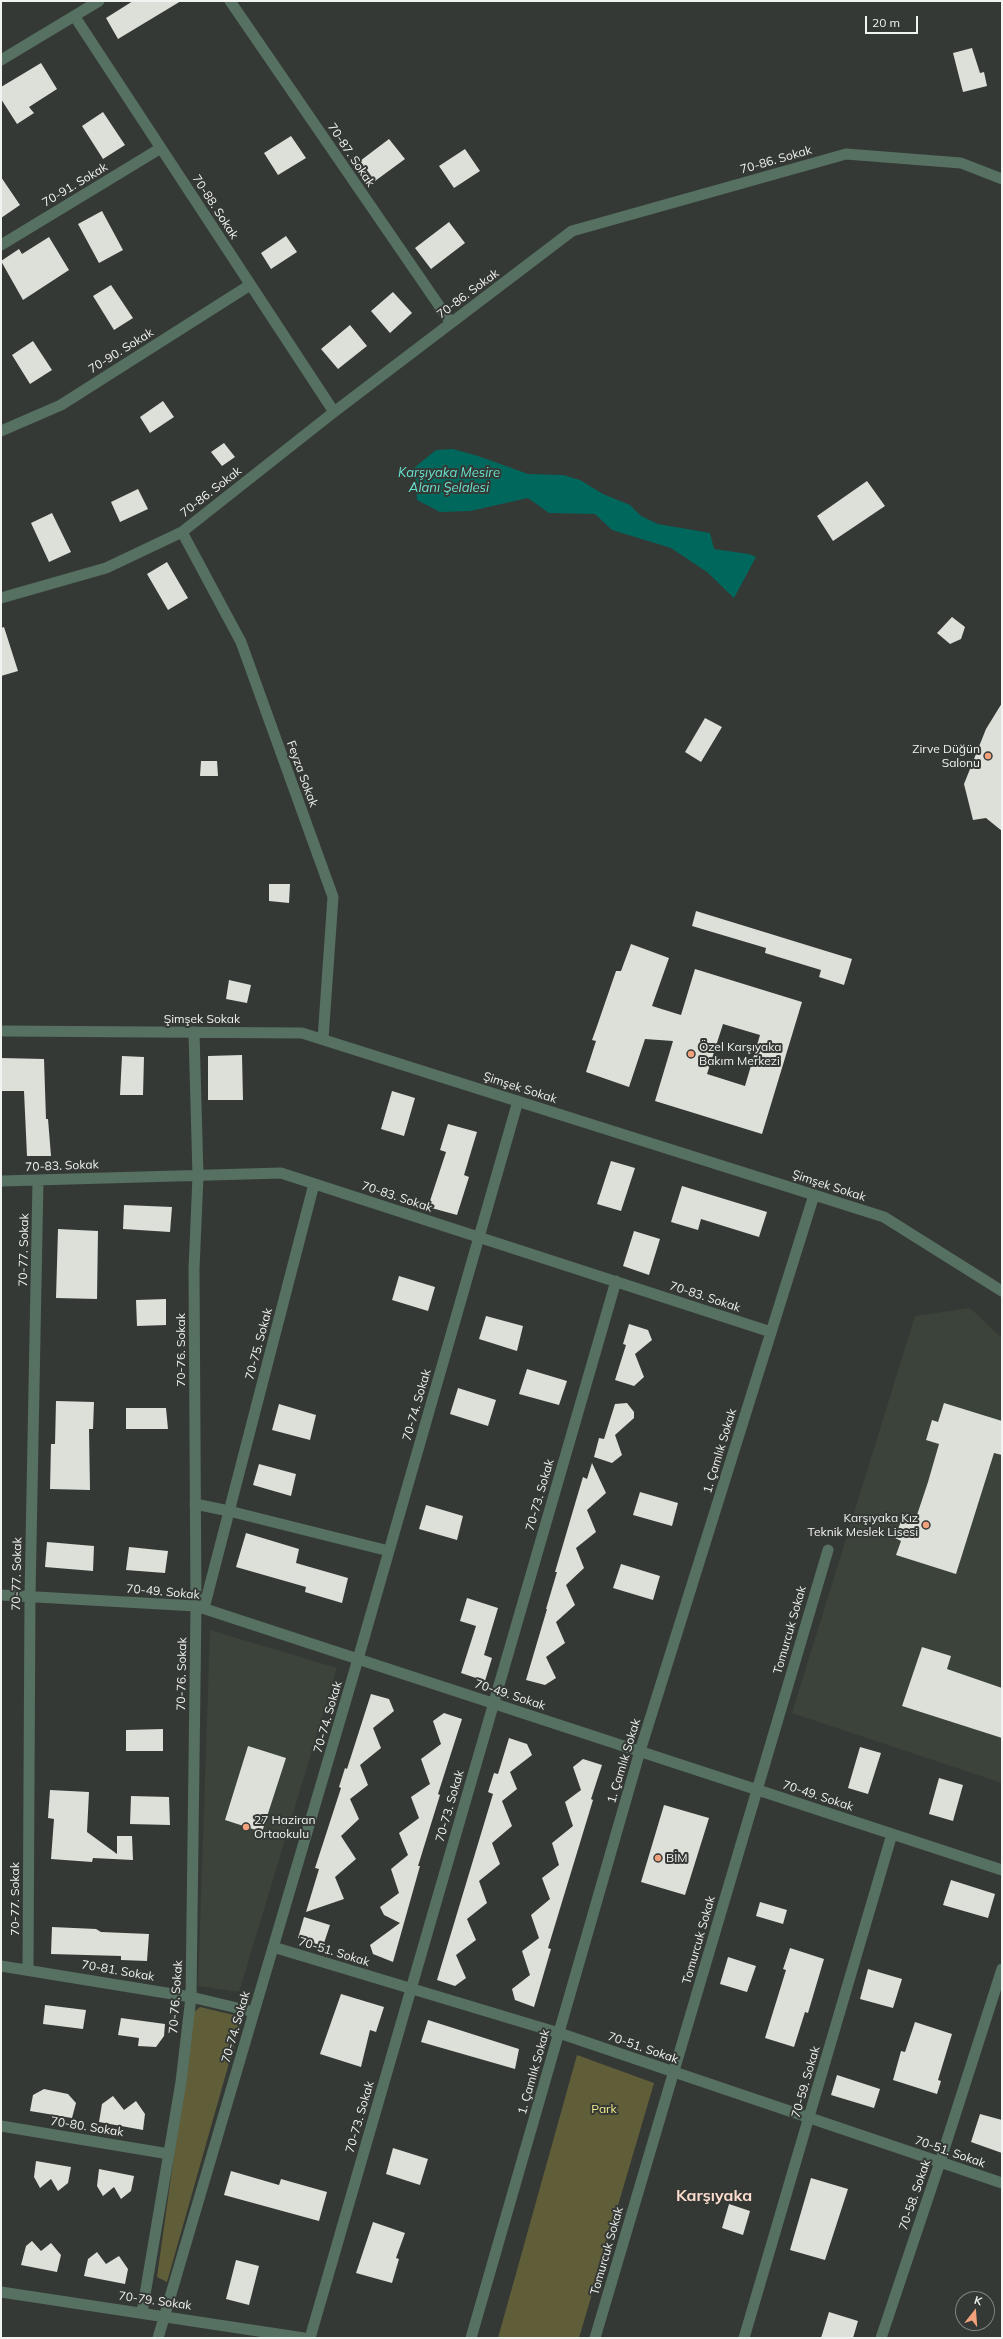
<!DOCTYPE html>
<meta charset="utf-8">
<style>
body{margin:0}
#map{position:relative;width:1003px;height:2339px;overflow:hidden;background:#353935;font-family:Mulish,sans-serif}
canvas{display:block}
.frame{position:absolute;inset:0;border:2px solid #f0f3f0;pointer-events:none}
.north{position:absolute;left:955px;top:2291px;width:40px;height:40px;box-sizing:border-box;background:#353935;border:1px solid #808380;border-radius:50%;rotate:17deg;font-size:11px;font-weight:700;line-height:16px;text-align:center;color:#f0f3f0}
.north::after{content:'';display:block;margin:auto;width:14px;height:18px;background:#f1a17c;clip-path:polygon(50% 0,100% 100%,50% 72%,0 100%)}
.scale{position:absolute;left:865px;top:16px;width:53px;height:18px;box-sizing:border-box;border:2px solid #f0f3f0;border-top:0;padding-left:5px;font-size:12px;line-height:14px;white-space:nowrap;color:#f0f3f0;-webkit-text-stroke:3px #353935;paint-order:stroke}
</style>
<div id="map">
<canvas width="1003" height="2339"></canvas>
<div class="frame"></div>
<div class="north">K</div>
<div class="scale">20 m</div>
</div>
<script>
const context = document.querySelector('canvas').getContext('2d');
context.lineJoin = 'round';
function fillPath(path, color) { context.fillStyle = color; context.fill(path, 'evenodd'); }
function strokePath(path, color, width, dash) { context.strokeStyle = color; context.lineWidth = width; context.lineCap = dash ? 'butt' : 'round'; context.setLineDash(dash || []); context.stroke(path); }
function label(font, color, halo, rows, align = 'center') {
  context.font = font + ' Mulish,sans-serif'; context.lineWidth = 4; context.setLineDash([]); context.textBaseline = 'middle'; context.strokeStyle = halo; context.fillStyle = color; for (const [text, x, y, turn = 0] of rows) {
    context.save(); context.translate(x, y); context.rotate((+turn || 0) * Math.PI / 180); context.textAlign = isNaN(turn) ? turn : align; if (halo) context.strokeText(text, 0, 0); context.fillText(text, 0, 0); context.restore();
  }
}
fillPath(new Path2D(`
 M970,1308L1002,1338V1783L792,1713L915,1316Z
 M210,1630L337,1668L239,1992L198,1986Z`), '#3b433a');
fillPath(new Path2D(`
 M200,2007L242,2017L167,2282L157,2277L194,2012Z
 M577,2055L654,2083L579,2338H498Z`), '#605d39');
fillPath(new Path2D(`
 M453,449L478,456L528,474L563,475L580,480L603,494L630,505L641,516L658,524L710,533L714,549L749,554L756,557L734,598L707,572L671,548L612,530L595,514L549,513L528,498L470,511L440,512L417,500L414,468L436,450Z`), '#00675c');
fillPath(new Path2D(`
 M133,1H181L118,39L106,18Z
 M972,48L980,73L984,72L987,86L963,92L953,53Z
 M41,63L57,89L29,107L34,113L17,124L1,99V87Z
 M103,112L125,145L103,159L82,126Z
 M291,136L306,158L278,175L264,153Z
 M389,139L405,159L375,181L360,161Z
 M465,149L480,171L454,188L439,166Z
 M1,177L20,205L1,218Z
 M102,211L123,250L99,263L78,224Z
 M449,222L465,243L431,269L415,248Z
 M286,236L297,252L271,269L261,253Z
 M49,237L69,270L23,300L1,261L19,249L22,254Z
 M111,285L133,318L114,330L93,296Z
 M393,292L412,313L390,333L371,311Z
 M350,325L367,346L338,369L321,349Z
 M33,341L52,370L30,384L12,355Z
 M163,401L174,417L150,433L140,417Z
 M224,443L235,457L222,466L211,452Z
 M867,481L885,506L833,541L817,516Z
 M138,489L148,509L120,522L111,502Z
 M52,513L71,552L49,562L31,523Z
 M167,562L188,598L168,610L147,574Z
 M952,617L965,627L961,639L950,644L937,633Z
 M4,627L18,671L1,676V628Z
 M1002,703V831L986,818L973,820L964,784L986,729Z
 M705,718L722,727L701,762L685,752Z
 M201,761H217L218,776H200Z
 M269,884H290L289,903L269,901Z
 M696,911L852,959L844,985L819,977L821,970L765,953L766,948L692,926Z
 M631,944L669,958L652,1006L681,1015L695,969L802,1002L762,1134L655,1101L673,1041L645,1039L629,1087L586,1072L596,1041L592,1040L596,1029L616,971H621ZM723,1024L760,1035L745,1086L707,1074Z
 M229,980L251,985L247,1003L226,999Z
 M242,1055L243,1100H208V1056Z
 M122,1056L144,1057L143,1095H120Z
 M1,1058L44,1059L46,1119H48L51,1156H27L24,1091H1Z
 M392,1091L415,1098L404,1136L381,1129Z
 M448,1124L477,1132L464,1175L469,1177L457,1215L428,1207L446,1152L440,1150Z
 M611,1161L635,1168L621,1211L597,1204Z
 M682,1186L767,1212L759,1237L701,1219L698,1230L671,1222Z
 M124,1205L172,1207L170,1232L123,1229Z
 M58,1229L98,1231L97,1299L56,1298Z
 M634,1231L660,1239L649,1275L623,1266Z
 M399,1276L435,1287L428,1311L392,1300Z
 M166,1299V1325L137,1326L136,1300Z
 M486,1316L523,1326L517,1351L479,1339Z
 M629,1324L648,1330L652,1340L635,1354L644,1377L634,1386L615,1380L626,1345L623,1344Z
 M527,1369L567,1381L559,1405L519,1394Z
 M458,1388L496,1400L488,1426L450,1414Z
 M56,1401L94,1402L93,1429H89L90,1490L50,1489L51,1444H55Z
 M627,1403L634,1412V1418L615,1435L622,1455L612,1463L594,1457L599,1438L604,1439L615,1404Z
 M944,1403L1002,1421V1455L994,1453L956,1574L896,1555L901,1541L895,1538L901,1521L914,1524L928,1482L939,1444L926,1440L932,1420L938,1422Z
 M279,1404L316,1415L310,1440L272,1430Z
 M126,1408H166L168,1429H126Z
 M592,1463L606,1493L587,1510L596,1532L576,1548L584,1568L566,1585L575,1605L556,1622L565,1643L546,1657L556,1678L545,1685L526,1680L547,1609H546L557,1572H555L577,1497L583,1477L587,1479Z
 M259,1464L296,1474L291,1496L253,1485Z
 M640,1492L678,1503L672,1526L633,1515Z
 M426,1505L463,1516L457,1540L419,1529Z
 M246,1533L299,1549L296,1563L348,1578L342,1603L305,1592L306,1587L236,1567Z
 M47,1542L94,1546L93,1571L45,1567Z
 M129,1547L168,1551L165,1573L126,1570Z
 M621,1564L660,1576L653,1600L613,1588Z
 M467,1598L498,1608L484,1655L492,1658L485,1681L461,1673L476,1626L460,1621Z
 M922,1647L951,1656L947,1669L1002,1688V1738L902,1706Z
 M371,1694L389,1699L394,1711L373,1728L381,1748L360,1765L368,1785L350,1799L359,1819L341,1836L356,1859L335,1877L344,1899L306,1912L319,1869L315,1868L341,1788L339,1787L345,1768L347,1769Z
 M444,1713L462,1719L438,1794L440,1795L418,1866H420L393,1962L373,1954L370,1945L400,1923L384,1915L380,1907L399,1893L391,1869L408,1855L399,1833L419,1818L411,1797L430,1784L421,1759L441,1744L433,1721Z
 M163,1729V1751H126V1730Z
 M509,1738L527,1744L532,1755L510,1772L517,1789L502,1801L512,1826L492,1843L500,1864L479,1881L487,1903L467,1919L476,1940L456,1955L466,1978L455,1986L437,1980L493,1794L488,1792L494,1773L498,1774Z
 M248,1746L286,1758L262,1832L225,1820Z
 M860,1747L881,1753L868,1794L848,1788Z
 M583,1759L602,1765L591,1799L593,1800L548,1948L551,1949L534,2007L515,2000L512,1989L530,1975L522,1951L539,1938L531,1915L550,1899L542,1878L559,1865L552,1843L573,1826L565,1802L581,1790L573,1767Z
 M939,1778L963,1785L953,1821L929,1814Z
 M50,1790L89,1792L87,1832L117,1854V1836H132L133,1860L93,1858L92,1862L51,1859L54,1819L48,1818Z
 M131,1796L169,1797L170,1825L130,1824Z
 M664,1805L709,1818L685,1895L641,1882Z
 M951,1880L995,1894L988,1918L943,1905Z
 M760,1902L787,1910L783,1924L756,1916Z
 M304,1917L330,1925L323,1946L298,1938Z
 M52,1927L96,1929L101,1932L149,1934L147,1961L121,1960V1956L51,1954Z
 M790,1948L824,1959L808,2013L805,2012L794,2047L765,2038L786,1970L783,1969Z
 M728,1957L756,1966L747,1992L720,1984Z
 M868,1969L902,1979L893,2008L860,1999Z
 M341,1994L384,2007L376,2032L370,2030L361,2067L320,2054Z
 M45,2005L86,2010L83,2029L43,2024Z
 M121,2018L165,2024L164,2036L156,2047L138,2046L139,2038L118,2035Z
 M428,2020L519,2049L515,2069L421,2042Z
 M915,2022L952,2034L938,2080L941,2081L937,2094L893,2080L901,2051L905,2052Z
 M837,2075L880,2089L874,2108L831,2095Z
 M44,2089L68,2094L76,2103L72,2118L30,2111L33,2095Z
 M113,2096L124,2110L136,2101L145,2114L143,2130L99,2122L102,2104Z
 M980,2114L1002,2120V2153L971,2142Z
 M393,2148L428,2159L420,2185L386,2174Z
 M36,2161L71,2167L68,2183L58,2191L51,2179L40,2188L34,2177Z
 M99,2169L134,2176L131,2191L121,2199L114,2187L103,2196L97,2186Z
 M231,2171L279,2185L281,2179L327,2192L319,2221L224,2195Z
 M811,2178L848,2189L825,2260L790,2250Z
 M729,2204L750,2211L743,2235L722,2228Z
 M373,2222L405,2233L396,2258L399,2259L392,2283L356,2273Z
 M32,2241L41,2251L51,2243L61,2255L57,2272L21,2265L26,2246Z
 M97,2252L106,2264L119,2256L128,2269L125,2284L84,2276L88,2259Z
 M236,2260L259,2266L249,2305L226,2299Z
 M829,2312L858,2321L853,2338H821Z`), '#dddfd9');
strokePath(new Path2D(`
 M230,1L451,323
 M75,17L334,412
 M1,60L99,1
 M1,245L161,148
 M1,431L61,405L250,285
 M182,532L241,642L333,897L323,1039
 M1,598L106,568L182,532L334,412L572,231L846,154L961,163L1002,179
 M1,1031L302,1033L884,1217L1002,1291
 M1,1181L281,1173L771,1332
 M195,1504L229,1511L389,1551
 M1,1595L196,1606L1002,1870
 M204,1608L314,1184
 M273,1947L559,2033L1002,2183
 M1,1966L191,1997L254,2012
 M28,1969L30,1596L38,1180
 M1,2126L169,2154
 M1,2292L304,2338
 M142,2312L181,2082L191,1997L196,1606L194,1269L198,1176L194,1032
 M158,2338L358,1659L518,1101
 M310,2338L616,1281
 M471,2338L640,1751L814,1195
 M595,2338L828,1550
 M744,2338L892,1834
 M881,2338L940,2162L1002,1969`), '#567062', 11);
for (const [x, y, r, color] of [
 [988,756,4,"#f1a17c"],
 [691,1054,4,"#f1a17c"],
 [926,1525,4,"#f1a17c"],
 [246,1827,4,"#f1a17c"],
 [658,1858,4,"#f1a17c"]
]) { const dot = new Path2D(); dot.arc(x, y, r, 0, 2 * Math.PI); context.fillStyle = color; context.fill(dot); strokePath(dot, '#353935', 1.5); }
label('12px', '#f0f3f0', '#353935', [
 ["70-87. Sokak",351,155,56],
 ["70-86. Sokak",776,160,-16],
 ["70-91. Sokak",75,185,-31],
 ["70-88. Sokak",215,207,57],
 ["70-86. Sokak",468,294,-37],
 ["70-90. Sokak",121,351,-32],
 ["70-86. Sokak",211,492,-38],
 ["Feyza Sokak",302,774,70],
 ["Şimşek Sokak",202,1019],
 ["Şimşek Sokak",520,1088,18],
 ["70-83. Sokak",62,1166,-2],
 ["Şimşek Sokak",829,1186,18],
 ["70-83. Sokak",397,1197,18],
 ["70-77. Sokak",24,1250,-89],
 ["70-83. Sokak",705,1297,18],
 ["70-75. Sokak",259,1344,-75],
 ["70-76. Sokak",181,1350,-90],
 ["70-74. Sokak",417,1405,-74],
 ["1. Çamlık Sokak",720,1451,-73],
 ["70-73. Sokak",540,1495,-74],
 ["70-77. Sokak",17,1574,-89],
 ["70-49. Sokak",163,1592,5],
 ["Tomurcuk Sokak",790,1630,-74],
 ["70-76. Sokak",182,1674,-89],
 ["70-49. Sokak",510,1695,18],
 ["70-74. Sokak",328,1717,-74],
 ["1. Çamlık Sokak",624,1761,-73],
 ["70-49. Sokak",818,1796,18],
 ["70-73. Sokak",450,1806,-74],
 ["70-77. Sokak",15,1899,-90],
 ["Tomurcuk Sokak",699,1940,-74],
 ["70-51. Sokak",334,1952,17],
 ["70-81. Sokak",118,1971,10],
 ["70-76. Sokak",176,1997,-86],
 ["70-74. Sokak",236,2027,-74],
 ["70-51. Sokak",643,2048,19],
 ["1. Çamlık Sokak",534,2072,-74],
 ["70-59. Sokak",806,2082,-74],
 ["70-73. Sokak",360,2117,-74],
 ["70-80. Sokak",87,2127,9],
 ["70-51. Sokak",950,2152,19],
 ["70-58. Sokak",915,2195,-71],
 ["Tomurcuk Sokak",607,2251,-74],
 ["70-79. Sokak",155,2301,8]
]);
label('12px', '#f0f3f0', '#353935', [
 ["Zirve Düğün",980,749,"right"],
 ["Salonu",980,763,"right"],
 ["Özel Karşıyaka",699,1047],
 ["Bakım Merkezi",699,1061],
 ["Karşıyaka Kız",918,1518,"right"],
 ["Teknik Meslek Lisesi",918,1532,"right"],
 ["27 Haziran",254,1820],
 ["Ortaokulu",254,1834],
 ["BİM",666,1858]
], 'left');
label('12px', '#f0e98e', '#353935', [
 ["Park",604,2109]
]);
label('italic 13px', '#68e2d0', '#353935', [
 ["Karşıyaka Mesire",449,473],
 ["Alanı Şelalesi",449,488]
]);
label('bold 16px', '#fcdcce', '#353935', [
 ["Karşıyaka",714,2196]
]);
</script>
